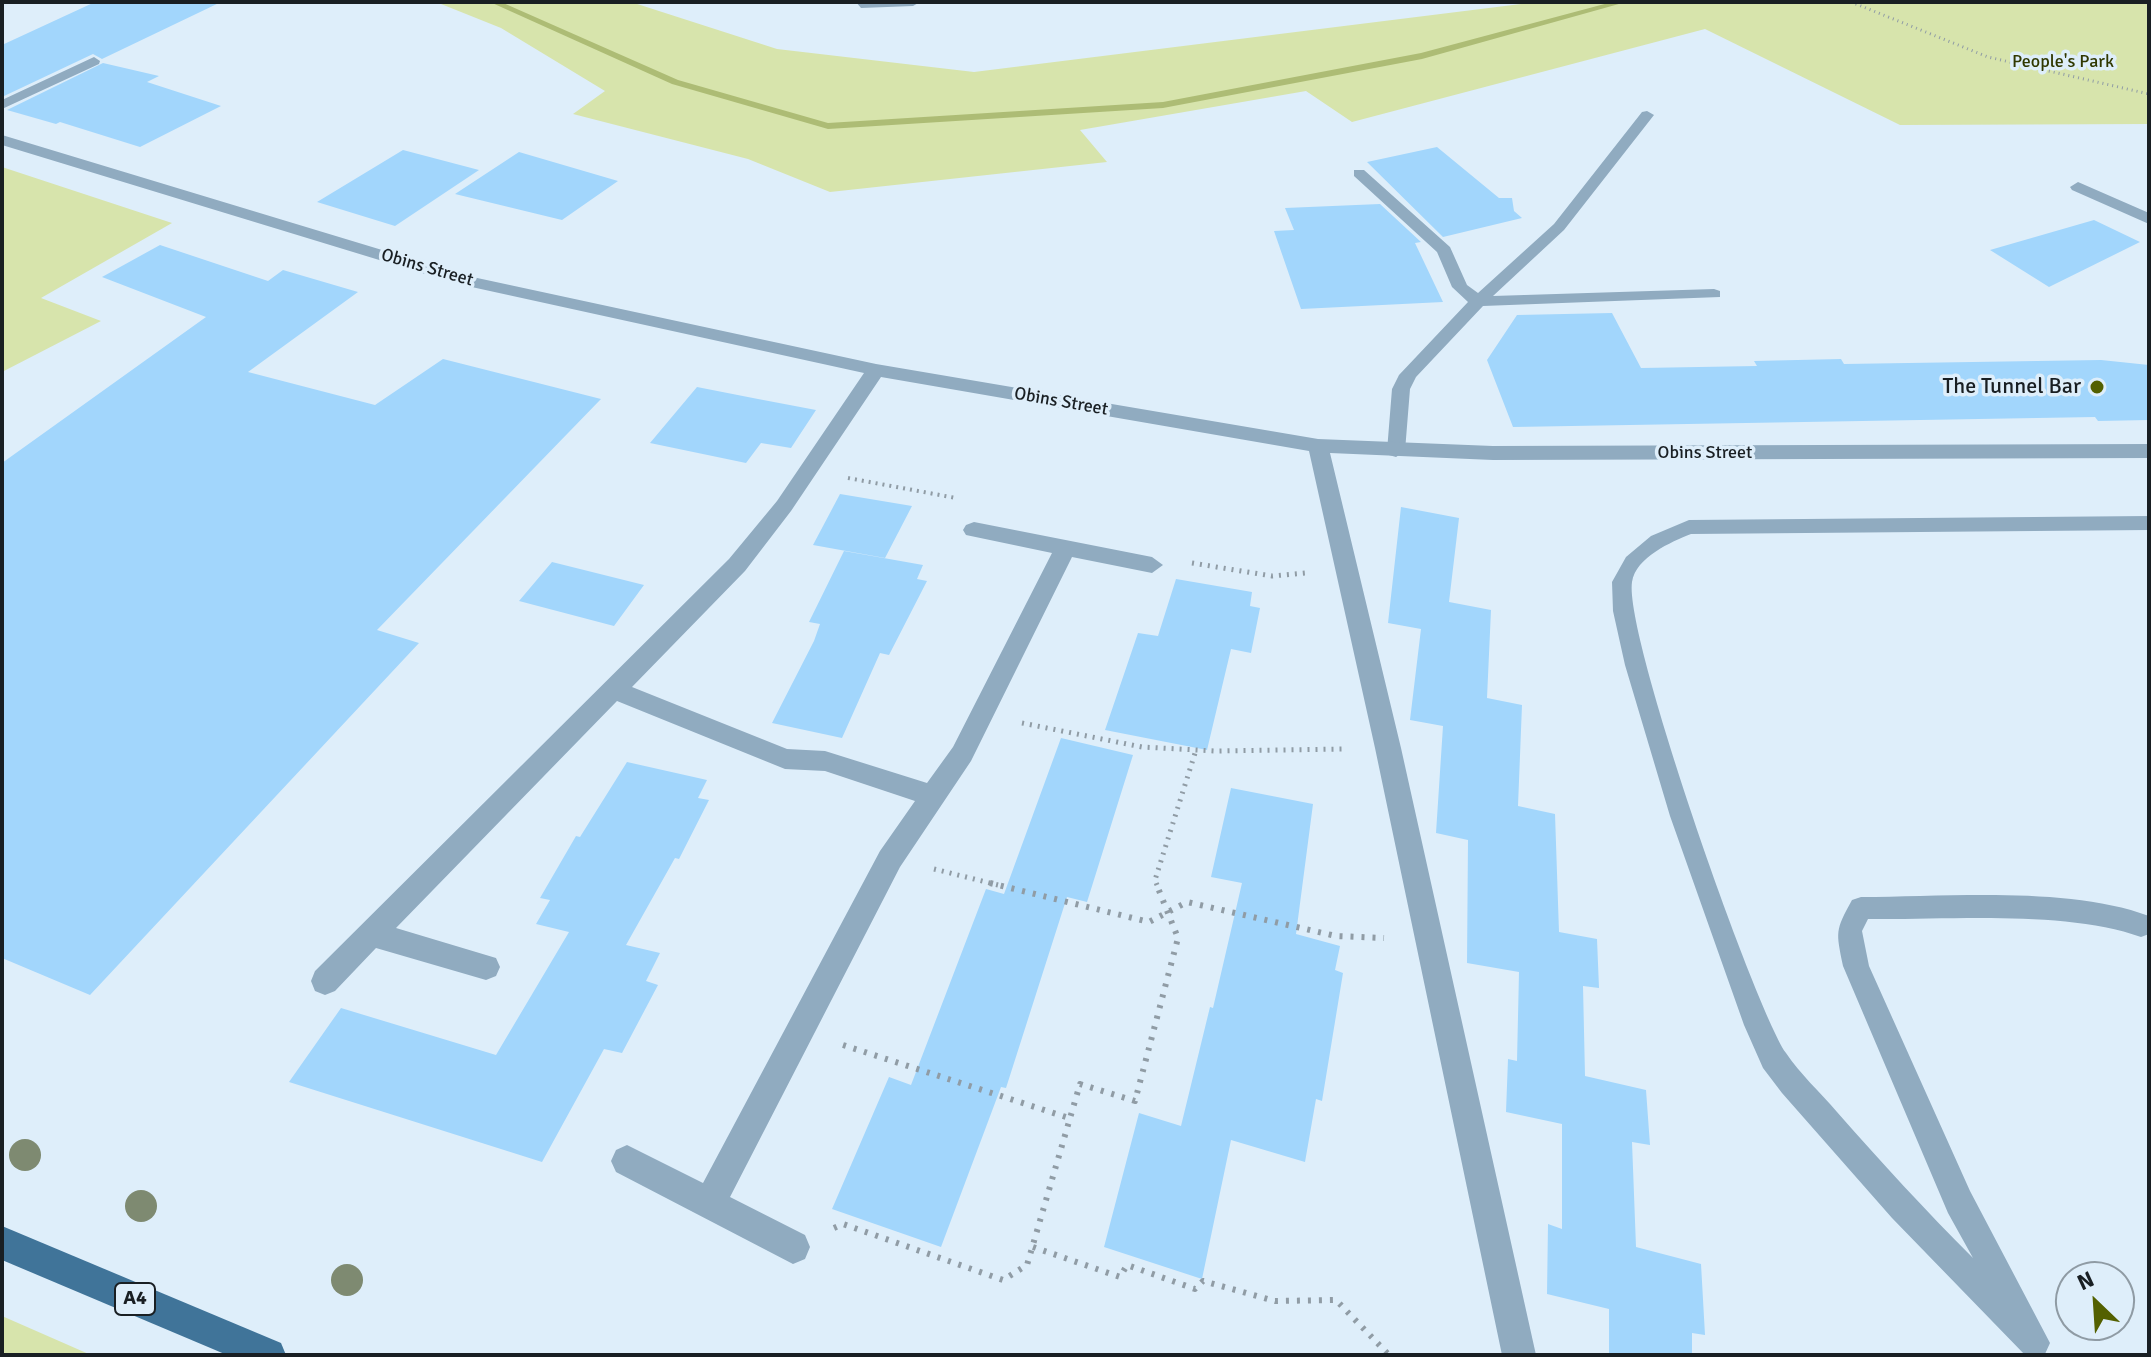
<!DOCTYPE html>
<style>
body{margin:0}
#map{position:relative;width:2151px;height:1357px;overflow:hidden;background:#deeefa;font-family:Signika,sans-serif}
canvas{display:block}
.frame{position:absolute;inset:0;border:4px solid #191f23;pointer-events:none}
.north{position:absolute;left:2055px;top:1261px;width:80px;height:80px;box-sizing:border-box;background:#deeefa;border:2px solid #8f9ba4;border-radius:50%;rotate:335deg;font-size:22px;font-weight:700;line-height:32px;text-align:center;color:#191f23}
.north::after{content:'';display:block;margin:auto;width:28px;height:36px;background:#536000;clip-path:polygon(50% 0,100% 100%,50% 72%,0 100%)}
</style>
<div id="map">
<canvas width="2151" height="1357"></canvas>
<div class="frame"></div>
<div class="north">N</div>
</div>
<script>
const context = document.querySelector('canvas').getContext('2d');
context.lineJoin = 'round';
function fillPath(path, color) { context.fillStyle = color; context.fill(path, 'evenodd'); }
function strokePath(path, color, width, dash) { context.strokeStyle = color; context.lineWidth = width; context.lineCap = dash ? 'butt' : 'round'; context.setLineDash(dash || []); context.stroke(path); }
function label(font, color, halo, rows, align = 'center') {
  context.font = font + ' Signika,sans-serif'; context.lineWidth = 7; context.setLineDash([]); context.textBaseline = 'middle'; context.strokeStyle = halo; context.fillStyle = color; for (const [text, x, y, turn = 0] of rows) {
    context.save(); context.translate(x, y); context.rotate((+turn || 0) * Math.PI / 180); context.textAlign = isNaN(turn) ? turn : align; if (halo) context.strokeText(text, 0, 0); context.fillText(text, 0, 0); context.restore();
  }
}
fillPath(new Path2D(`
 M436,2H631L777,49L974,72L1537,2H2149V124L1900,125L1705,29L1352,122L1306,91L1080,130L1107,162L830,192L748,159L573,114L605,91L501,28Z
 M2,167L172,223L41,298L101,321L2,372Z
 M2,1316L91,1355H2Z`), '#d7e4ac');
fillPath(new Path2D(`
 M490,2H501L678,80L828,123L1163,102L1421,53L1612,2H1626L1422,59L1163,108L828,129L672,84Z`), '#adbc75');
fillPath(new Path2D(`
 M95,2H221L102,59L93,54L2,97V45Z
 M103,63L159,76L147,82L221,106L140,147L60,122L56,124L7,110Z
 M1437,147L1499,198H1512L1514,211L1522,218L1443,237L1367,162Z
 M403,150L479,170L395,226L317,202Z
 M519,152L618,181L562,220L455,194Z
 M1380,204L1421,242L1415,243L1443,302L1301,309L1274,231L1294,230L1285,208Z
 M2094,220L2140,242L2049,287L1990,250Z
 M160,245L268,281L283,270L358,292L248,372L375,405L443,359L601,399L377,630L419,643L90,995L2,958V463L206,317L102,277Z
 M1612,313L1641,368L1757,366L1754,361L1841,359L1844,364L2101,360L2149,365V420L2098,421L2095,417L1513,427L1487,360L1517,315Z
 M697,387L758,399L816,410L791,448L761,443L746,463L650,443Z
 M840,494L912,506L885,558L813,545Z
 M1401,507L1459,518L1449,602L1491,610L1487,698L1522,705L1518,806L1555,814L1559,932L1597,939L1599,988L1583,986L1585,1076L1646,1090L1650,1145L1632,1142L1636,1247L1701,1264L1705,1335L1692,1333V1355H1609V1309L1547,1294L1548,1224L1562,1229V1124L1506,1112L1508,1059L1517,1061L1519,972L1467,963L1468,840L1436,833L1443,726L1410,720L1421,629L1388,623Z
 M844,551L923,565L917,579L927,581L889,655L880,653L842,738L772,723L814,641L820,624L809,622Z
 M552,562L644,585L614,626L519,601Z
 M1176,579L1252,592L1250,606L1260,608L1251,653L1231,649L1207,750L1105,730L1138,633L1158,636Z
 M1061,738L1133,755L1087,902L1067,897L1006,1088L1001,1087L941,1247L832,1209L889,1077L911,1085L986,889L1004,894Z
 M627,762L707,780L698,798L709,800L679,859L675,858L626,945L660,953L646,981L658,985L622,1053L604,1049L542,1162L289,1082L341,1008L496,1055L569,932L536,924L550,900L540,898L576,836L580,837Z
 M1231,788L1313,804L1296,934L1340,946L1335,970L1343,973L1322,1101L1316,1099L1305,1162L1231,1140L1202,1279L1104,1247L1139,1113L1181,1126L1210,1007L1213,1008L1242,883L1211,877Z`), '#a2d6fc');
strokePath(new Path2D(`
 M1851,2L1988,57L2149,94`), '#909ca5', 3, [1, 4]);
strokePath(new Path2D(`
 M848,478L956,498`), '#909ca5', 4, [2, 5]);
strokePath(new Path2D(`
 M1192,563L1272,576L1305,573
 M1022,723L1142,747L1215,751L1345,749
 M934,869L998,885
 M1157,885L1155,880L1196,750`), '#909ca5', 5, [2, 6]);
strokePath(new Path2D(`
 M990,883L1149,922L1187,902L1336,936L1384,938
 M843,1045L1069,1118
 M834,1228L843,1224L1003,1280L1027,1265L1080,1084L1135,1101L1178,938L1156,883
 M1033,1247L1120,1277L1127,1265L1195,1289L1203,1281L1275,1301L1336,1300L1389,1355`), '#909ca5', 6, [3, 8]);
fillPath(new Path2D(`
 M94,57L100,61L99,64L2,109V100Z
 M1647,111L1654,115L1564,230L1493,296L1714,289L1720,291V297L1483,306L1416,377L1410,389L1405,451L1396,457L1389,455L1387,451L1392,389L1399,375L1468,302L1452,287L1437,252L1354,176V170H1364L1450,247L1467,285L1478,293L1554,224L1642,112Z
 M2149,516V530L1691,534C1671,542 1636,557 1632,582C1624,635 1752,1001 1786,1053C1800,1074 1820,1092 1837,1112C1881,1162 1926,1211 1973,1258L1948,1213L1843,966C1836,931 1835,931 1852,900L1861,897C1949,897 2068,886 2149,916V934L2141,937C2066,910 1950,920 1868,919L1862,931L1869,966L1970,1191L2050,1343L2045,1354L2025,1355L1892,1218L1782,1093L1763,1068L1744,1025L1670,816L1625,665L1613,611L1612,582L1626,557L1651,536L1689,520Z`), '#90abc0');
fillPath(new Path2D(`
 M856,2H920L913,6L861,8Z
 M2,135L468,276L876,364L1318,439L1493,446L2149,444V458L1493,460L1330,453L1401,748L1536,1355H1502L1375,748L1309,451L881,377L791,511L745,571L632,687L787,749L825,751L927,783L953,747L1052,553L966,535L963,530L966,525L974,522L1152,557L1163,565L1152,573L1072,557L971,761L900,867L730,1197L805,1235L810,1247L805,1259L793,1264L616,1172L611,1161L616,1150L627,1145L703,1183L880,851L915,801L825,771L785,769L617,701L396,928L496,958L500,967L496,976L486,980L376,948L335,991L325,995L315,991L311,981L315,971L729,559L777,501L864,373L458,284L2,145Z
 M2078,182L2149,213V224L2072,190L2070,187Z`), '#90abc0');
fillPath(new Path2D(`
 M2,1226L281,1343L286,1355H227L2,1260Z`), '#407499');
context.fillStyle = '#7e8a71';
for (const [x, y] of [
 [25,1155],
 [141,1206],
 [347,1280]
]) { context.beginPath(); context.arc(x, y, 16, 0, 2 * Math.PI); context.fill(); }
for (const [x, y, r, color] of [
 [2097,387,8,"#536000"]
]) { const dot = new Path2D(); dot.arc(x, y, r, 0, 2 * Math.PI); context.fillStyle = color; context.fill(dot); strokePath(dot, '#deeefa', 3); }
label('18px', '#303801', '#deeefa', [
 ["People's Park",2063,62]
]);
label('18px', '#191f23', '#deeefa', [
 ["Obins Street",427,268,16],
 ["Obins Street",1061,402,10],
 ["Obins Street",1705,453]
]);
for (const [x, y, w] of [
 [135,1299,40]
]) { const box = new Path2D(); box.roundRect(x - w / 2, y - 16, w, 32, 6); context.fillStyle = '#deeefa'; context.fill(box); strokePath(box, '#191f23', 2); }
label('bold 20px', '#191f23', null, [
 ["A4",135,1299]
]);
label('22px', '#191f23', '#deeefa', [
 ["The Tunnel Bar",2081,387]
], 'right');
</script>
